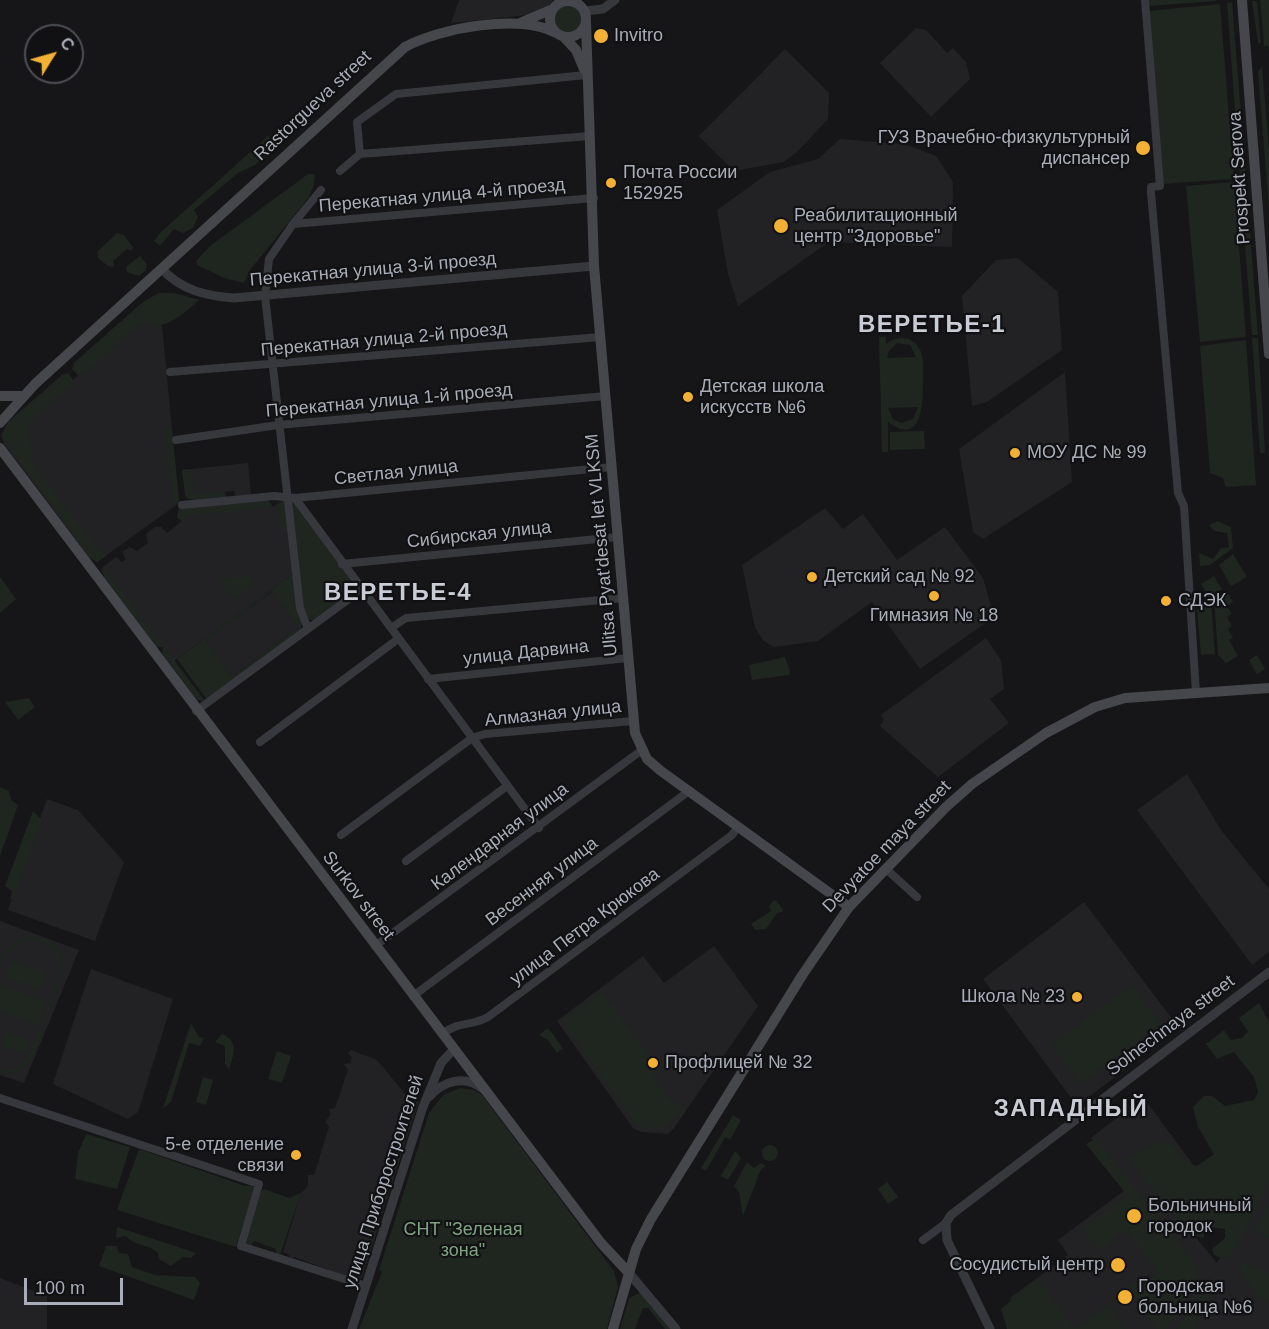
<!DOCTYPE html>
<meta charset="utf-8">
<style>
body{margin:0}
#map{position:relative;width:1269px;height:1329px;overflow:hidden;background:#161618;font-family:Helvetica,sans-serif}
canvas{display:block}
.north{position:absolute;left:24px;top:24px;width:60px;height:60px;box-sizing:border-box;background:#111113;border:2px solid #4d4f55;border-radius:50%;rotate:53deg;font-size:16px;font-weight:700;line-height:24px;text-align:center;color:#a8adb8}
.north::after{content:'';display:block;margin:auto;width:21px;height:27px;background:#f2b134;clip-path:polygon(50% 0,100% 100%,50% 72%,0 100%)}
.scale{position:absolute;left:24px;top:1278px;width:99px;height:27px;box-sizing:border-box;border:3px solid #a8adb8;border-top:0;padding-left:8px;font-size:18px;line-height:21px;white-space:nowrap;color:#a8adb8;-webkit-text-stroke:4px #111113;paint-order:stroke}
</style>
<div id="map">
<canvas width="1269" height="1329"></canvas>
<div class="north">С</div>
<div class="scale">100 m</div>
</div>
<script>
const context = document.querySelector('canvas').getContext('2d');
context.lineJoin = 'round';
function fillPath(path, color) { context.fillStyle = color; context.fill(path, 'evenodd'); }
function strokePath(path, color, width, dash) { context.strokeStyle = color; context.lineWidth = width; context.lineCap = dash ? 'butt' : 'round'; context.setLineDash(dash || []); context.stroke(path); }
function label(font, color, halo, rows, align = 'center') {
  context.font = font + ' Helvetica,sans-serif'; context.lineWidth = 4.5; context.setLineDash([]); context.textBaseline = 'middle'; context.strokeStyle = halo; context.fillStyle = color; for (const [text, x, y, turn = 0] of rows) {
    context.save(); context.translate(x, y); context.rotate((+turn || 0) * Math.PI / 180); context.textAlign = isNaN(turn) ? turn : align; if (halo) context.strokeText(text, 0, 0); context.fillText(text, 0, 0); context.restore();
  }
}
fillPath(new Path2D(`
 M459,0H553L547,8L536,14L451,23Z
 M916,28L926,30L947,53L953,48L966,62L970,79L931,117L880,63Z
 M785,49L829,93L828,119L798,151L784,162L734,171L699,136Z
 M840,139L904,144L936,156L953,182L952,247L829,242L738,306L728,274L717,210L770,172L818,159Z
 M1018,258L1058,292L1062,350L987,402L972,406L962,296L996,260Z
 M159,293H173L199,300L162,325L179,503L97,562L90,558L4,444L1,434L10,420L63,374H69L73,380L78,375L72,369L74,363L143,302Z
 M1065,372L1072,482L983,539L973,532L959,449Z
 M248,463L251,495L235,496L234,491L225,492L226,497L194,500L186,497L182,470Z
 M285,499L294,573L170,664L162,653L163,647H157L102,572V568L116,557L122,562L126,559L122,552L130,547L137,551L148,543L146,534L155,527H161L167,533L182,521L177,515L180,508L269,501L273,507Z
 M825,508L843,529L863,514L897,560L945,527L983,578L994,617L920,669L872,602L818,641L774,647L764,641L755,628L742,565Z
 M273,591L299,627L232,677L205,641Z
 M986,638L1001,660L1004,689L990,699L1009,723L938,777L880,726L884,719L881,715Z
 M1187,774L1221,830L1269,889V952L1252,965L1137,810Z
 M47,799L78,810L124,862L95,941L8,910Z
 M1084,902L1179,1028L1077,1106L983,979Z
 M0,921L79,950L24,1083L0,1075Z
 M714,946L758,1006L674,1128L668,1134L641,1132L633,1128L557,1021L643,956L664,983Z
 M91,969L173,999L138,1112L128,1119L53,1084Z
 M351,1050L377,1060L407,1096L419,1101L382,1214L377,1218L375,1225L377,1231L362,1277L356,1280L294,1257L291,1259L288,1254L283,1252L301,1193L308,1186V1175H314L329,1127L325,1122L331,1114L329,1109L335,1108L348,1070L344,1064L350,1063L352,1057L348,1053Z
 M1143,1097L1192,1163L1159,1193L1217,1263L1269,1173V1329H1009L1014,1312L1010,1298L1068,1255L1058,1240L1129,1187L1091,1138Z
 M0,1278L47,1296V1329H0Z`), '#222225');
fillPath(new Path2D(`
 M1149,0H1216V1L1149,6Z
 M1260,0H1269V52L1268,46H1264Z
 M1252,1H1257L1261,43H1258Z
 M1232,2L1246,177H1240L1227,3Z
 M552 19a16 16 0 1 1 32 0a16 16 0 1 1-32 0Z
 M1220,4L1234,179L1162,184L1149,11Z
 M1262,66L1269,150V208L1258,72Z
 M268,136L274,142L272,151L255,165L238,173L194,210L198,217L193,228L183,233L174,229L160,246L154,241L161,232Z
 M308,174H315L314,184L309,197L250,270L244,283L224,278L197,265L196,261L210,246Z
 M1246,180L1258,335H1252L1240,181Z
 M1234,182L1246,337L1200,342L1186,186Z
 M117,233L124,235L133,247L132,251L127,249L113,261L114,267L108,266L98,258L97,252Z
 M140,256L147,264L146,270L139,276L127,272L126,267Z
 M159,293H173L199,300C185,313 161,335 143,321L84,374L80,375L74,371V363L143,302Z
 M879,337H886V344C898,334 915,336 921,352C924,360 923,371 923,380C923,401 923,448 888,422V452H882ZM897,343L910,345L916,357L887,358L889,351ZM918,407L913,419L901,423L893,419L888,408Z
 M1252,338H1258L1265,453H1260Z
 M1246,340L1256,485L1226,487L1223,478L1210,473L1200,346Z
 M67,373L72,378V384L28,424L33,464L100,552L104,549L106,556L97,562L90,558L2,438L7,423Z
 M165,426L172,429L179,500L176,503L172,500Z
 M924,431L925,449L890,450V432Z
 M189,469L192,472L194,494L224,492L226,497L188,499L185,495L182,470Z
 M285,499L289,529L281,530L278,505Z
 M267,500L272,507L185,516L182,521L177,518L178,511L184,507Z
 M290,500L294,501L358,590L315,621L306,618L303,607Z
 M1218,521L1231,527L1233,548L1210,565L1200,566L1199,553L1213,559L1221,548L1229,547L1227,533L1214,531L1209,525Z
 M1233,554L1247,577L1231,586L1219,565Z
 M103,567L163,646V647H157L104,577Z
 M294,573L302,630L208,701L177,659ZM272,591L299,627L232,677L206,641Z
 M251,576L254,583L237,598L232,597L220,584L222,579Z
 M1214,576L1222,589L1209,597L1201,584Z
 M0,577L16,599L0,613Z
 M1226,590L1233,602L1227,606L1232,614L1227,617L1232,626L1228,629L1233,638L1229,640L1238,656L1226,663L1218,655L1214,598Z
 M1211,600L1215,654L1201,655L1197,610Z
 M165,648L204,700L203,701L197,700L162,653Z
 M1257,655L1265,669L1257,674L1249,660Z
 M785,657L790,671L789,675L752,680L749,665Z
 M29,698L35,707L18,720L5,702Z
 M0,787L9,791L11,800L18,805L0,856Z
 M33,811L42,820L13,900L10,899L12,891L5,886Z
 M774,900L777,901L783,910L782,912L777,913L766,929L755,930L751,924L771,911L769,906Z
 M28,937C82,935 56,991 46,1019C41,1033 37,1054 26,1065C19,1072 9,1074 0,1073V1070C10,1071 19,1068 25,1061C33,1052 61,975 59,964C56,942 29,932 13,947C6,953 3,962 0,971C0,953 10,941 28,937Z
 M11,960L43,971L46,976L41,989L5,978Z
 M0,985L46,1002L38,1025L0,1011Z
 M1131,985L1161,1024L1081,1084L1051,1045Z
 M602,992L660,1071L652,1077L668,1098L685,1108L664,1129H646L634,1122L562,1021Z
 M1259,1003L1269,1022V1182L1242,1237L1227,1260L1214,1255L1212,1249L1225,1238V1229L1210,1227L1204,1231V1238L1190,1235L1129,1160C1142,1148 1152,1143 1170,1142L1188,1163L1197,1166L1214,1154L1198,1127L1193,1107L1204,1096H1212L1225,1106L1254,1100L1258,1092L1254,1077L1234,1052L1217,1059L1206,1044L1224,1030L1231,1040L1242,1038L1248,1032L1239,1018Z
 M191,1023L199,1037L204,1038L200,1046L189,1043L171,1102L163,1108Z
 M548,1028L563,1048L557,1053L548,1040L539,1035Z
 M7,1032L29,1041L24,1054L2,1046Z
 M222,1034C239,1041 234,1055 229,1069L225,1064V1046L215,1042Z
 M277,1051L291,1056L282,1083L268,1079Z
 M203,1077L213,1080L206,1105L196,1102Z
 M460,1088L474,1090L482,1095L614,1271L618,1287L607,1329H359L382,1272L379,1270L429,1113L443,1095Z
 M733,1115L741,1120L730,1140L725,1137L706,1171L701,1168Z
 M86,1134L130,1147L117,1189L75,1179L78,1153Z
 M1096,1139L1199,1269L1197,1281L1165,1329H1157L1128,1287L1142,1277L1150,1279L1157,1275L1156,1269L1130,1234L1123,1232L1100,1251L1082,1230L1127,1195L1086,1144Z
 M762 1153a8 8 0 1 1 16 0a8 8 0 1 1-16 0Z
 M139,1149L245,1186H252L254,1189L236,1247L117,1210Z
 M735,1151L741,1158L728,1180L721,1176Z
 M747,1162L754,1168L761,1163L766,1166L761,1169L743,1216L739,1192L734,1186Z
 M887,1182L898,1197L888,1204L878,1189Z
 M264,1189L289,1198L301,1193L280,1255L276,1254V1249L254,1241L251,1246L246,1243L261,1191Z
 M1269,1205V1238L1258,1233L1256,1227Z
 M117,1227L196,1253L191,1258L183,1257L171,1266L159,1259L158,1253C149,1244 134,1246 126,1236L116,1238Z
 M106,1246H117L119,1253L128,1254L132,1267L155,1275L195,1277L200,1283L194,1300L99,1266Z
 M1240,1261L1269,1273V1303L1258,1296L1242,1275Z
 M1038,1279L1073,1327L1083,1324L1108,1304L1126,1329H1007L1001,1309Z
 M1209,1279L1214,1288L1195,1329H1177Z
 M639,1293L643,1294L672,1329H665L648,1308H643L635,1329H620L629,1298Z`), '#1e261f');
strokePath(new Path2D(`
 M1145,0L1160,186L1151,187V193L1178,493L1184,506L1196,693
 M360,154L357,122L396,94L586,75
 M360,154L590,136
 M340,171L360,154
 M293,224L594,198
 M170,372L601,337
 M176,440L278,425L606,396
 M295,498L539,828
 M182,505L274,496L295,498L612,467
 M342,564L618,537
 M391,628L406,618L623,598
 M308,629L300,608L265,296L269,259L293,224L321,190
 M428,679L628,658
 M196,711L361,590
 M260,742L398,639
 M341,835L472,738L485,734L633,721
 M406,861L507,786
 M886,869L917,897
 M375,946L642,750
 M413,996L689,791
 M442,1034C461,1020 470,1027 488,1017L732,835L738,827
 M0,1098L259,1184L241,1246L366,1286
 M923,1240L946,1223`), '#37383d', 8);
strokePath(new Path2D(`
 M584,11L603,9L615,0
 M162,269C181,290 206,296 234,298L594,266
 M429,1097C443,1081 465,1074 483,1089
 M629,1273L676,1329
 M352,1329L423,1107L441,1063L454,1049
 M990,1329L947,1240L946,1223L951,1215L1269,972`), '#37383d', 9);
strokePath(new Path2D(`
 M1242,0L1269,354
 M550 19a18 18 0 1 1 36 0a18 18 0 1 1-36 0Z
 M522,22L553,9
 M586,22L594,266L635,733L647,759L661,771L849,907
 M564,37L576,50L584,69
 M0,396H20
 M0,423L35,384L405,47C440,28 520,13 556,33
 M0,448L601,1243L629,1273
 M613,1329L636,1249L651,1219L803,974L849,907L946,807L972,784L1046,733L1095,707L1125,698L1269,688`), '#45474d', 10);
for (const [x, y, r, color] of [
 [601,36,8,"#f2b134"],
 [1143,148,8,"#f2b134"],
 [611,183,6,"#f2b134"],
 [781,226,8,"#f2b134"],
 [688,397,6,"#f2b134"],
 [1015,453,6,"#f2b134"],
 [812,577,6,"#f2b134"],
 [934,596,6,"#f2b134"],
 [1166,601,6,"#f2b134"],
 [1077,997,6,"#f2b134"],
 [653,1063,6,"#f2b134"],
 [296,1155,6,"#f2b134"],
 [1134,1216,8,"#f2b134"],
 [1118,1265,8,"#f2b134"],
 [1125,1297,8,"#f2b134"]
]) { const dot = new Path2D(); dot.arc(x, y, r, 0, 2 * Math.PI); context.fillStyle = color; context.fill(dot); strokePath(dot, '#111113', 2); }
label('18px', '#a8adb8', '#111113', [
 ["Invitro",614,36],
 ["ГУЗ Врачебно-физкультурный",1130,138,"right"],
 ["диспансер",1130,159,"right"],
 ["Почта России",623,173],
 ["152925",623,194],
 ["Реабилитационный",794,216],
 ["центр \"Здоровье\"",794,237],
 ["Детская школа",700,387],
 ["искусств №6",700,408],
 ["МОУ ДС № 99",1027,453],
 ["Детский сад № 92",824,577],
 ["СДЭК",1178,601],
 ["Гимназия № 18",934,616,"center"],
 ["Школа № 23",1065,997,"right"],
 ["Профлицей № 32",665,1063],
 ["5-е отделение",284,1145,"right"],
 ["связи",284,1166,"right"],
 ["Больничный",1148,1206],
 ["городок",1148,1227],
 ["Сосудистый центр",1104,1265,"right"],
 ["Городская",1138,1287],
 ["больница №6",1138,1308]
], 'left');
label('18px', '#a8adb8', '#111113', [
 ["Rastorgueva street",313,106,-43],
 ["Prospekt Serova",1240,178,-94],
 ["Перекатная улица 4-й проезд",442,196,-5],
 ["Перекатная улица 3-й проезд",373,270,-5],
 ["Перекатная улица 2-й проезд",384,340,-5],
 ["Перекатная улица 1-й проезд",389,401,-5],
 ["Светлая улица",396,473,-6],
 ["Сибирская улица",479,535,-6],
 ["Ulitsa Pyat'desat let VLKSM",602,545,-95],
 ["улица Дарвина",526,653,-6],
 ["Алмазная улица",553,714,-6],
 ["Календарная улица",500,837,-37],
 ["Devyatoe maya street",887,847,-46],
 ["Весенняя улица",542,882,-37],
 ["Surkov street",358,896,53],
 ["улица Петра Крюкова",585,927,-37],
 ["Solnechnaya street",1171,1026,-37],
 ["улица Приборостроителей",384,1182,-72]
]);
label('18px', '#7fa381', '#111113', [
 ["СНТ \"Зеленая",463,1230],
 ["зона\"",463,1251]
]);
context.letterSpacing = '1.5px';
label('bold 24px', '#c9ccd4', '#111113', [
 ["ВЕРЕТЬЕ-1",932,325],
 ["ВЕРЕТЬЕ-4",398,593],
 ["ЗАПАДНЫЙ",1071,1109]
]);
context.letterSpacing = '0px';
</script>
